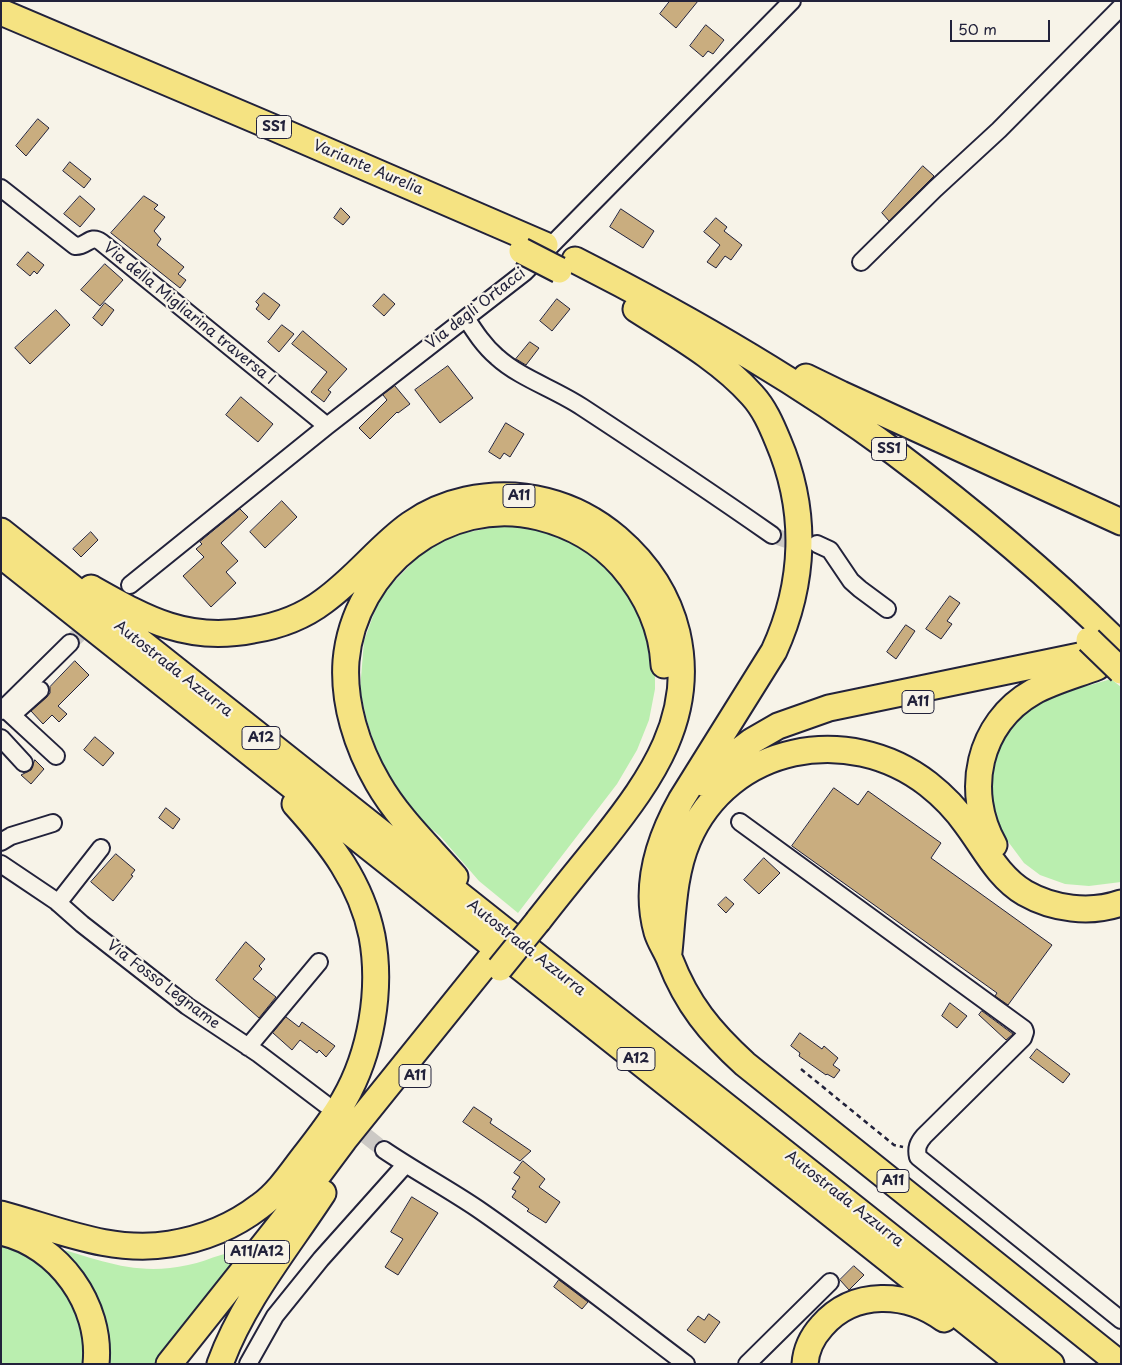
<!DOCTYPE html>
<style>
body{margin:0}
#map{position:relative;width:1122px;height:1365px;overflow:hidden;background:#f7f3e8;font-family:"Playpen Sans",sans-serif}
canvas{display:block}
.frame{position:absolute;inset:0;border:2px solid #22223b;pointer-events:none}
.scale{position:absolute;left:950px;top:20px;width:100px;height:22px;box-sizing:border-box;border:2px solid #22223b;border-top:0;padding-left:6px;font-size:15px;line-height:18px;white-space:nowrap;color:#22223b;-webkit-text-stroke:4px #f7f3e8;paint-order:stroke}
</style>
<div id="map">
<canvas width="1122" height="1365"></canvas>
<div class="frame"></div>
<div class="scale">50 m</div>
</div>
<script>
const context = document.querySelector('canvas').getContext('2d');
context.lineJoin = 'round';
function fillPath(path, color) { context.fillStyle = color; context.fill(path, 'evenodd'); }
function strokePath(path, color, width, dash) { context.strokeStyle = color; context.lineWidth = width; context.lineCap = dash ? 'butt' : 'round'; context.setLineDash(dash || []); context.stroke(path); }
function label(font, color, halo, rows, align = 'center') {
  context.font = font + ' "Playpen Sans",sans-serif'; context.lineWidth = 4.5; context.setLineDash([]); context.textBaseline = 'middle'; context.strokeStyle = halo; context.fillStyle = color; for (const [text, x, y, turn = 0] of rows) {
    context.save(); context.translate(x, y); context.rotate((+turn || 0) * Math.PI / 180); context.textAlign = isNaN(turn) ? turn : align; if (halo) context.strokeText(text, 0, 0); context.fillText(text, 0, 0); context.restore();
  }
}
fillPath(new Path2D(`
 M499,526L538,527L600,551L637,599L655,663V689L649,720L637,750L617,784L518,913L479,881L440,836L418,818L403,801L380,761L367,721L360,690L364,641L373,616L383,593L424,551L455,535Z
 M1111,679L1121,687V882L1089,886L1065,884L1040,875L1024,863L998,828L988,799L995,740L1046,689L1087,686Z
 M1,1241L35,1254L80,1303L91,1364H1Z
 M49,1246C100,1259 134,1277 188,1265C200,1263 210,1258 221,1255C230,1252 239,1251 248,1249L156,1364H102Z`), '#baeeaf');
const building = new Path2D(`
 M670,1H698L676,28L660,14Z
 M706,25L724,40L713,54L708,51L703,57L690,46Z
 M38,119L49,128L26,156L16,146Z
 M70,162L91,179L84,188L63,171Z
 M923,166L934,176L889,221L882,213Z
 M80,196L95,209L80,227L64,214Z
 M144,196L158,205L154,209L165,217L154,231L161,239L157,245L184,267L178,274L186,280L180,288L111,233Z
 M341,208L350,217L343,225L334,218Z
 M621,209L654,231L643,248L610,227Z
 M716,218L727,227L724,231L742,245L731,260L725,256L716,268L707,262L720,245L704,232Z
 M28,252L44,265L37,274L34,271L30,276L17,265Z
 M105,264L123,280L100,306L81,290Z
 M264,293L280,305L269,320L256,309L259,305L256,302Z
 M384,294L395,304L384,316L373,306Z
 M557,299L570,309L552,331L540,321Z
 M105,303L114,310L102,326L93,318Z
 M56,310L70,325L30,364L15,348Z
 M282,325L294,334L279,352L268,342Z
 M303,331L347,369L328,390L331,392L324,402L311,392L327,372L292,344Z
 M530,342L539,348L526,365L516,359Z
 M448,366L473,398L440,423L415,390Z
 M395,386L410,404L398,413L397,412L370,439L359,428L387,400L383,395Z
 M241,397L273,424L258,442L226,415Z
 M506,423L524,434L510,457L504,453L500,459L489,452Z
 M282,501L297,517L265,548L250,532Z
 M240,509L248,517L221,543L238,561L226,572L236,583L211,607L183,576L204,557L196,549L202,544L200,542Z
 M91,532L98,540L81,557L73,549Z
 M950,596L960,603L947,621L952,624L941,639L926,629Z
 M906,625L915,631L896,659L887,652Z
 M75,661L89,675L58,706L67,714L59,722L52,715L43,724L31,711L47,697L50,693V687Z
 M95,737L114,753L103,766L84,750Z
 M35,760L44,769L31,784L21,775L31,770Z
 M834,788L858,805L868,791L941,843L931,858L1052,945L1008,1005L995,996L997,993L792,846Z
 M166,808L180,819L173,829L159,818Z
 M116,854L135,870L131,875L133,876L113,901L91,882Z
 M764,858L780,873L759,894L744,880Z
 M726,897L734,904L726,913L718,905Z
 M246,942L265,959L259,966L262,969L253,979L276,997L259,1018L216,980Z
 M950,1003L967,1016L957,1028L942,1016Z
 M982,1011L1013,1034L1006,1040L979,1015Z
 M286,1017L299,1027L302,1022L335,1046L326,1057L319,1050L317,1053L300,1040L292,1050L273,1033Z
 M800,1033L822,1049L824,1046L838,1058L833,1065L840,1070L834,1078L827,1074L826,1075L799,1056L800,1053L791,1046Z
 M1037,1049L1070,1074L1063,1083L1030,1058Z
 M474,1107L492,1119L490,1123L531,1151L520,1161L463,1122Z
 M523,1161L545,1179L539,1187L560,1202L546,1223L527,1211L529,1209L512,1197L516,1191L512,1189L520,1177L514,1173Z
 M412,1197L438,1213L398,1275L385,1267L403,1239L391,1232Z
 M854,1266L864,1275L849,1290L840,1280Z
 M559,1280L588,1302L582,1309L554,1287Z
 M709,1314L720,1322L705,1343L687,1330L698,1316L704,1320Z`);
fillPath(building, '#c9ad7f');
strokePath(building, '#22223b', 1);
strokePath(new Path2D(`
 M772,535L789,541L807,543
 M70,643L96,618
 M347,1121L384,1150`), '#ccc9c5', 16, [16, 8]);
const minor = new Path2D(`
 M1,188L75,246C87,247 90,234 101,242L327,426
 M861,262L935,189L999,130L1121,7
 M466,318C475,332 484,346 497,357C520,378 555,389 582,407C646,449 709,491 772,535
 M817,544L830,550L851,581L860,589L887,609
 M130,585L327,426L525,272L792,1
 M4,708L56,756
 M1,711L70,643
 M12,715L40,690
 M1,738L24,763
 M740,822L1024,1029L1025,1032L1023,1038L924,1136C918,1143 916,1148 918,1157L1121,1320
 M1,842L11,836L53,823
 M1,864L56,901L82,924L187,1006L259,1054L325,1104
 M58,903L101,848
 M248,1047L319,962
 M384,1150C415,1171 447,1188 478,1209C549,1258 617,1312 686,1364
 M248,1364L275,1316L321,1259L405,1165
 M747,1364L830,1282`);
const highway = new Path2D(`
 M1,12L272,127L545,245
 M575,260C685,316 794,378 894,452C974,512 1050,576 1121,646
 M636,309C675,334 721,360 752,395C764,408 771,424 778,441C808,511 805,583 774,651L681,800C658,841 644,886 657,932C660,942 666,950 670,960C687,1004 710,1032 745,1064L1120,1364
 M806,377L841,394L1121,522
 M1,531L1051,1364
 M1,555L1020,1364
 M91,588C146,619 187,643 253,630C278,626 303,617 324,601C376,563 397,515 466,500C520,488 575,502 617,538C646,563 668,595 677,633C696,716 652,778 603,840C581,867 559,894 538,921
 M703,783L723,763L752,741L778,726L829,708L1118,648
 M994,845C964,792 978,723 1033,692C1053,681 1076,675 1097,667
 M455,877C429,847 398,818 378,783C357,747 343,703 346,661C354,568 446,494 539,517C571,525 600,541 622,566C646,594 662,628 664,665
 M669,952C673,914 673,875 688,840C729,745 848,722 928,784C942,795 956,809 967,825C985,849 998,877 1025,893C1053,909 1090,914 1121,903
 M1,1214C57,1229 112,1254 170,1244C202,1239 234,1226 260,1206C277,1194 290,1175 302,1159C317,1140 332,1121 344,1100C371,1053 382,990 372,936C361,882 331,844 295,804
 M1,1232C59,1245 102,1305 96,1364
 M169,1364L297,1203L344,1140L489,960
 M220,1364C243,1301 287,1248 323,1193
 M805,1364C806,1349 812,1337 822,1326C854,1289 907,1292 944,1319`);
strokePath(minor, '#22223b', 20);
strokePath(highway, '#22223b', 29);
strokePath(new Path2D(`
 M801,1069L894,1145L903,1147`), '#22223b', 2.5, [5, 4]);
strokePath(minor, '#f7f3e8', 16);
strokePath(highway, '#f5e382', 25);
const highwayBridge = new Path2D(`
 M522,251L559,270
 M1089,640L1121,671
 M500,968L538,921`);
strokePath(highwayBridge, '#22223b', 29, []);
strokePath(highwayBridge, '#f5e382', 25);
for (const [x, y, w] of [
 [274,127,35],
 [889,449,35],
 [519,496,32],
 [918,702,32],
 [261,738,38],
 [636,1059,38],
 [415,1076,32],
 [893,1181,32],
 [257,1252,65]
]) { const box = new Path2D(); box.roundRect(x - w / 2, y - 11.5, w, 23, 4); context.fillStyle = '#f7f3e8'; context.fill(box); strokePath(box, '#22223b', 1); }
label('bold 14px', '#22223b', null, [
 ["SS1",274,127],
 ["SS1",889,449],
 ["A11",519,496],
 ["A11",918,702],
 ["A12",261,738],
 ["A12",636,1059],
 ["A11",415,1076],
 ["A11",893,1181],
 ["A11/A12",257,1252]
]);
label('15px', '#22223b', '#f7f3e8', [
 ["Variante Aurelia",368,168,23],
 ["Via degli Ortacci",476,309,-38],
 ["Via della Migliarina traversa I",189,314,39],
 ["Autostrada Azzurra",173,669,38],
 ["Autostrada Azzurra",526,948,38],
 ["Via Fosso Legname",163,985,37],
 ["Autostrada Azzurra",844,1199,38]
]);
</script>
